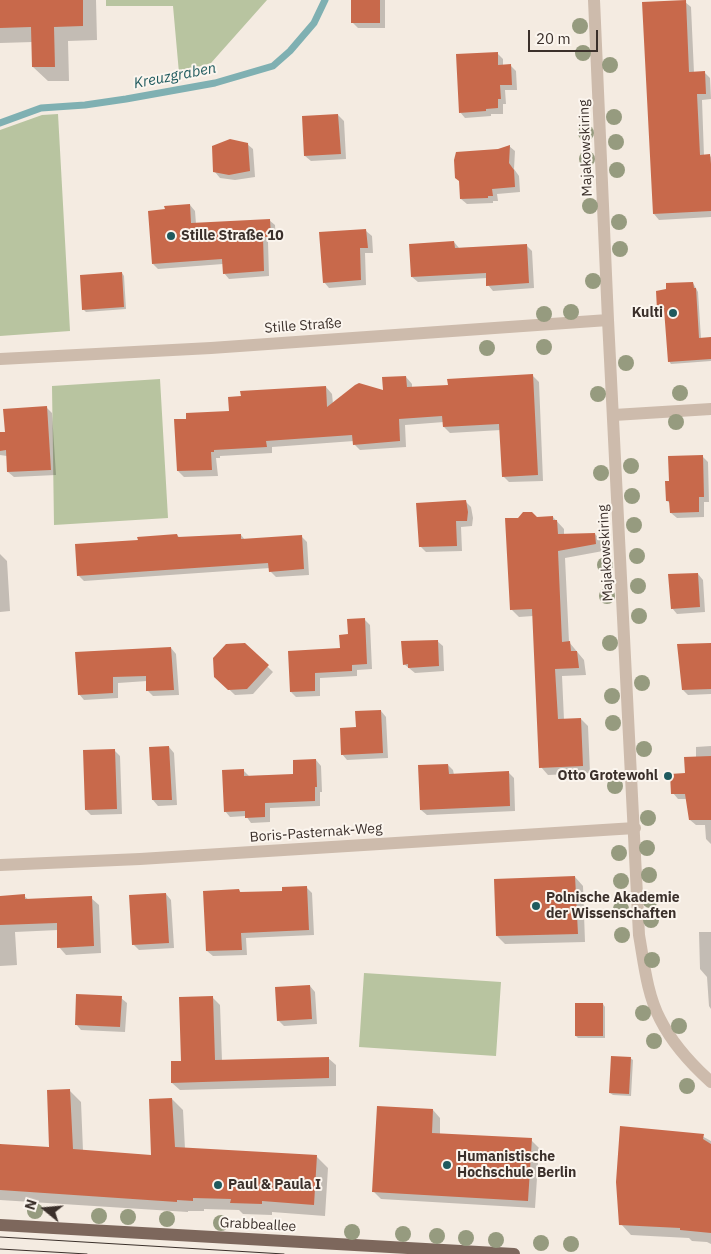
<!DOCTYPE html>
<meta charset="utf-8">
<style>
body{margin:0}
#map{position:relative;width:711px;height:1254px;overflow:hidden;background:#f4ebe1;font-family:"IBM Plex Sans",sans-serif}
canvas{display:block}
.north{position:absolute;left:20px;top:1184px;width:50px;height:50px;-webkit-text-stroke:4px #fbf5ee;paint-order:stroke;rotate:287deg;font-size:14px;font-weight:700;line-height:20px;text-align:center;color:#3b302b}
.north::after{content:'';display:block;margin:auto;width:18px;height:22px;background:#3b302b;clip-path:polygon(50% 0,100% 100%,50% 72%,0 100%)}
.scale{position:absolute;left:528px;top:30px;width:70px;height:22px;box-sizing:border-box;border:2px solid #3b302b;border-top:0;padding-left:6px;font-size:15px;line-height:18px;white-space:nowrap;color:#3b302b;-webkit-text-stroke:4px #fbf5ee;paint-order:stroke}
</style>
<div id="map">
<canvas width="711" height="1254"></canvas>
<div class="north">N</div>
<div class="scale">20 m</div>
</div>
<script>
const context = document.querySelector('canvas').getContext('2d');
context.lineJoin = 'round';
function fillPath(path, color) { context.fillStyle = color; context.fill(path, 'evenodd'); }
function strokePath(path, color, width, dash) { context.strokeStyle = color; context.lineWidth = width; context.lineCap = dash ? 'butt' : 'round'; context.setLineDash(dash || []); context.stroke(path); }
function label(font, color, halo, rows, align = 'center') {
  context.font = font + ' "IBM Plex Sans",sans-serif'; context.lineWidth = 4; context.setLineDash([]); context.textBaseline = 'middle'; context.strokeStyle = halo; context.fillStyle = color; for (const [text, x, y, turn = 0] of rows) {
    context.save(); context.translate(x, y); context.rotate((+turn || 0) * Math.PI / 180); context.textAlign = isNaN(turn) ? turn : align; if (halo) context.strokeText(text, 0, 0); context.fillText(text, 0, 0); context.restore();
  }
}
fillPath(new Path2D(`
 M106,0H267L211,63L179,73L173,6H106Z
 M58,114L70,331L0,336V130L42,115Z
 M160,379L168,518L54,525L52,386Z
 M364,973L501,982L496,1056L359,1047Z`), '#b8c4a0');
fillPath(new Path2D(`
 M0,0H96L97,40L68,41L69,81H48L33,67V42L0,43Z
 M352,0H385V28H358L352,22Z
 M685,2L691,7L694,73L704,72L710,78L711,99L702,100L704,156L709,155L711,157V217L659,220L654,214Z
 M497,53L503,59V66L510,65L516,71L517,90H505L506,104H503V114H491V116L465,118L460,112Z
 M338,115L344,121L346,159L311,161L305,156Z
 M247,144L253,149L255,177L235,180L220,178L215,172Z
 M509,146L515,151L514,169L519,176L520,192L497,194L498,201H493V203L467,204L461,199L498,150Z
 M190,205L195,211L196,224L269,220L275,225L276,242H268L269,276L229,279L224,273L223,264L158,269L153,264L166,211Z
 M366,231L372,236L373,253H365L366,285L329,288L324,282Z
 M454,242L459,248L527,246L532,251L534,288L493,291L488,285L487,278L418,282L412,277Z
 M122,273L124,276L126,309L86,312L83,309Z
 M693,283L698,292L701,339H711V361L671,364L669,361L666,312H660L658,309Z
 M532,375L539,382L543,481L509,482L503,476L501,430L450,433L444,427V422L405,425L406,447L360,450L354,444V441L272,447V453L220,456V458H216L218,476L184,477L178,471L187,420L230,412L326,387L332,394L333,404L384,392L406,377L412,384V388L449,386Z
 M47,408L52,413L56,475L14,477L8,472L7,456L0,455V433H6Z
 M702,456L708,462L709,502H704V517L677,518L671,513V504L667,501L670,482Z
 M465,501L471,507L473,518L472,526L461,527L462,551L426,552L420,546Z
 M553,517L564,529V535L595,534L602,542L603,551L565,558L569,642L584,660L586,675L562,676L564,720L581,719L588,726L590,773L548,775L541,767L533,616L519,617L511,609L537,518Z
 M177,535L180,538L241,535L245,540L301,536L307,542L309,575L276,577L270,571V568L84,581L78,575L139,541Z
 M0,554L7,561L10,611L0,612Z
 M698,574L703,580L705,612L677,614L672,608Z
 M364,619L370,625L372,669L357,670V676L320,678V696L296,697L291,692L341,650L349,635Z
 M437,641L443,646L444,671L415,673L404,664Z
 M711,644V694L688,695L683,690Z
 M245,645L273,672L253,694L235,695L215,676Z
 M171,648L176,654L179,695L153,696L148,691L147,681L118,683V698L84,700L79,694L76,654Z
 M381,711L386,717L388,758L347,760L342,754L357,729Z
 M711,746V844L706,839L705,825H696L690,820L687,799H678L673,793L696,758V747Z
 M169,747L174,753L177,805L158,806L153,800Z
 M114,750L120,756L122,814L91,815L86,810Z
 M316,760L321,766L322,792H320V806L270,808V822L251,823L246,816L230,817L225,811L243,770L249,776L295,775Z
 M448,765L453,770L454,775L509,773L514,778L515,811L427,815L421,810Z
 M575,877L583,886L585,942L505,944L497,936Z
 M306,887L312,893L314,935L246,938L247,955L213,956L207,951L239,890L242,894L283,892Z
 M166,894L171,900L174,948L139,950L133,944Z
 M24,896L29,900L91,898L99,905L101,953L66,955L59,947L58,930L15,932L17,965L0,966V897Z
 M699,932H711V1009L709,1006L707,977L700,969Z
 M310,986L315,992L317,1024L284,1026L278,1020Z
 M212,997L220,1005L222,1061L328,1058L336,1065V1086L180,1090L172,1083Z
 M121,998L127,1003L125,1032L81,1030L76,1024Z
 M603,1004L605,1007V1038H578L576,1036Z
 M630,1058L633,1060L631,1096L613,1095L610,1093Z
 M69,1090L81,1102L83,1151L152,1156L172,1099L183,1110L185,1149L316,1156L328,1168L325,1216L272,1212V1215L243,1214L239,1210L204,1209V1211H188V1212L0,1200V1145L50,1149Z
 M433,1110L440,1118V1134L531,1140L539,1148L535,1208L381,1199L373,1191Z
 M700,1135L711,1141V1244L707,1242L692,1241L689,1238L631,1235L621,1224Z`), '#0003');
strokePath(new Path2D(`
 M0,123L41,108L85,105L126,99L215,83L273,66L290,51L314,23L325,0`), '#7fb0b2', 7);
fillPath(new Path2D(`
 M0,0H83V26L54,27L55,67H32L31,27L0,28Z
 M351,0H380V23H351Z
 M686,0L689,72L705,71L706,94H697L700,155L710,154L711,164V211L653,214L642,2Z
 M498,52V65L511,64L512,85H500L501,99H498V108L486,109V111L459,113L456,54Z
 M338,114L341,154L304,156L302,116Z
 M230,139L248,143L250,171L229,175L213,172L212,146Z
 M510,145L509,163L514,170L515,187L492,189L493,196H488V198L460,199L459,181L455,178L454,160L456,152L498,149Z
 M190,204L191,223L270,219L271,237H263L264,271L223,274L222,259L152,264L148,211L165,209L164,206Z
 M366,229L368,248H360L361,280L323,283L319,232Z
 M454,241L455,248L527,244L529,283L486,286V273L411,277L409,244Z
 M122,272L124,307L82,310L80,275Z
 M693,282L694,288H696L699,338L711,337V359L668,362L664,309L657,310L656,291L666,289V283Z
 M533,374L538,475L502,477L499,424L443,427L442,416L399,419L400,441L353,445L352,435L266,441L267,447L214,450V452H211L212,470L177,471L174,419H186V413L229,411L228,397L241,396L240,391L326,386L327,407L355,385L359,383L383,390L382,377L406,376L407,387L448,385L447,379Z
 M47,406L51,470L7,472L6,450L0,451V432H5L3,409Z
 M703,455L704,497H699V512L670,513L669,501H666L665,481H669L668,456Z
 M466,500L468,512L467,521H456L457,546L419,547L416,503Z
 M523,512H532L537,517L553,516V520H557L558,534L595,533L596,544L558,551L562,642L570,641L571,651H577L579,668L555,669L558,719L581,718L583,766L539,768L532,609L510,610L505,518H518Z
 M177,534L178,537L241,534V539L302,535L304,569L269,572L268,563L77,576L75,544L138,540L137,537Z
 M698,573L700,607L671,609L668,574Z
 M365,618L367,664L352,665V671L315,673V691L290,692L288,651L340,648L339,635L348,634L347,619Z
 M438,640L439,666L408,668V664L403,665L401,641Z
 M245,643L269,665L247,689L228,690L214,677L213,658L226,644Z
 M711,643V689L682,690L677,644Z
 M171,647L174,690L146,691V676L113,677V693L78,695L75,652Z
 M381,710L383,753L341,755L340,728L356,727L355,711Z
 M169,746L172,800H152L149,747Z
 M115,749L117,809L85,810L83,750Z
 M711,756V820H689L685,794H671L670,774L685,773L684,757Z
 M316,759L317,787H315V801L265,803V817L245,818V811L224,812L222,770L244,769V776L293,774V760Z
 M448,764L449,774L509,771L510,806L420,810L418,765Z
 M575,876L578,934L496,936L494,879Z
 M307,886L309,930L241,933L242,950L206,951L203,891L239,889L240,892L282,891V887Z
 M166,893L169,943L132,945L129,895Z
 M25,894V899L92,896L94,946L57,948V923L0,925V896Z
 M310,985L312,1019L277,1021L275,987Z
 M76,994L122,996L120,1027L75,1025Z
 M213,996L215,1060L329,1057V1078L171,1083V1061H181L179,997Z
 M575,1003H603V1036H575Z
 M611,1056L631,1057L629,1094L609,1093Z
 M70,1089L73,1149L151,1155L149,1099L172,1098L175,1147L317,1155L314,1205L262,1201V1204L230,1203L231,1199L193,1198V1201L177,1200V1202L0,1190V1144L49,1147L47,1090Z
 M377,1106L433,1109L432,1133L532,1138L528,1201L372,1192Z
 M620,1126L704,1134L703,1139L711,1144V1233L680,1230V1228L619,1225L616,1182Z`), '#c8694b');
strokePath(new Path2D(`
 M594,0L608,320L639,935C644,963 647,994 660,1019C672,1043 691,1064 711,1082
 M0,359L211,348L608,320
 M614,415L711,409
 M0,865L140,859L635,828`), '#cdbbac', 12);
strokePath(new Path2D(`
 M0,1225L514,1254`), '#7d675c', 12);
strokePath(new Path2D(`
 M0,1237L284,1254
 M0,1249L87,1254`), '#3b302b', 1);
context.fillStyle = '#969b7f';
for (const [x, y] of [
 [580,26],
 [583,53],
 [610,65],
 [614,117],
 [586,133],
 [616,142],
 [587,159],
 [617,170],
 [590,206],
 [619,222],
 [620,249],
 [593,281],
 [571,312],
 [544,314],
 [544,347],
 [487,348],
 [626,363],
 [680,393],
 [598,394],
 [676,422],
 [631,466],
 [601,473],
 [632,496],
 [634,525],
 [637,556],
 [605,565],
 [638,586],
 [607,596],
 [639,616],
 [610,643],
 [642,683],
 [612,696],
 [613,723],
 [644,749],
 [615,786],
 [648,818],
 [647,848],
 [619,853],
 [649,875],
 [621,881],
 [650,900],
 [621,909],
 [651,920],
 [622,935],
 [652,960],
 [643,1013],
 [679,1026],
 [654,1041],
 [687,1086],
 [35,1211],
 [99,1216],
 [128,1217],
 [167,1219],
 [221,1223],
 [352,1232],
 [403,1234],
 [437,1236],
 [466,1238],
 [496,1240],
 [541,1243],
 [571,1244]
]) { context.beginPath(); context.arc(x, y, 8, 0, 2 * Math.PI); context.fill(); }
for (const [x, y, r, color] of [
 [171,236,5,"#1f5a5e"],
 [673,313,5,"#1f5a5e"],
 [668,776,5,"#1f5a5e"],
 [536,906,5,"#1f5a5e"],
 [447,1165,5,"#1f5a5e"],
 [218,1185,5,"#1f5a5e"]
]) { const dot = new Path2D(); dot.arc(x, y, r, 0, 2 * Math.PI); context.fillStyle = color; context.fill(dot); strokePath(dot, '#fbf5ee', 2); }
label('14px', '#3b302b', '#fbf5ee', [
 ["Majakowskiring",586,148,-92],
 ["Stille Straße",303,326,-4],
 ["Majakowskiring",606,553,-93],
 ["Boris-Pasternak-Weg",316,833,-4],
 ["Grabbeallee",258,1225,3]
]);
label('bold 14px', '#3b302b', '#fbf5ee', [
 ["Stille Straße 10",181,236],
 ["Kulti",663,313,"right"],
 ["Otto Grotewohl",658,776,"right"],
 ["Polnische Akademie",546,898],
 ["der Wissenschaften",546,914],
 ["Humanistische",457,1157],
 ["Hochschule Berlin",457,1173],
 ["Paul & Paula I",228,1185]
], 'left');
label('italic 15px', '#1f5a5e', '#fbf5ee', [
 ["Kreuzgraben",175,76,-11]
]);
</script>
